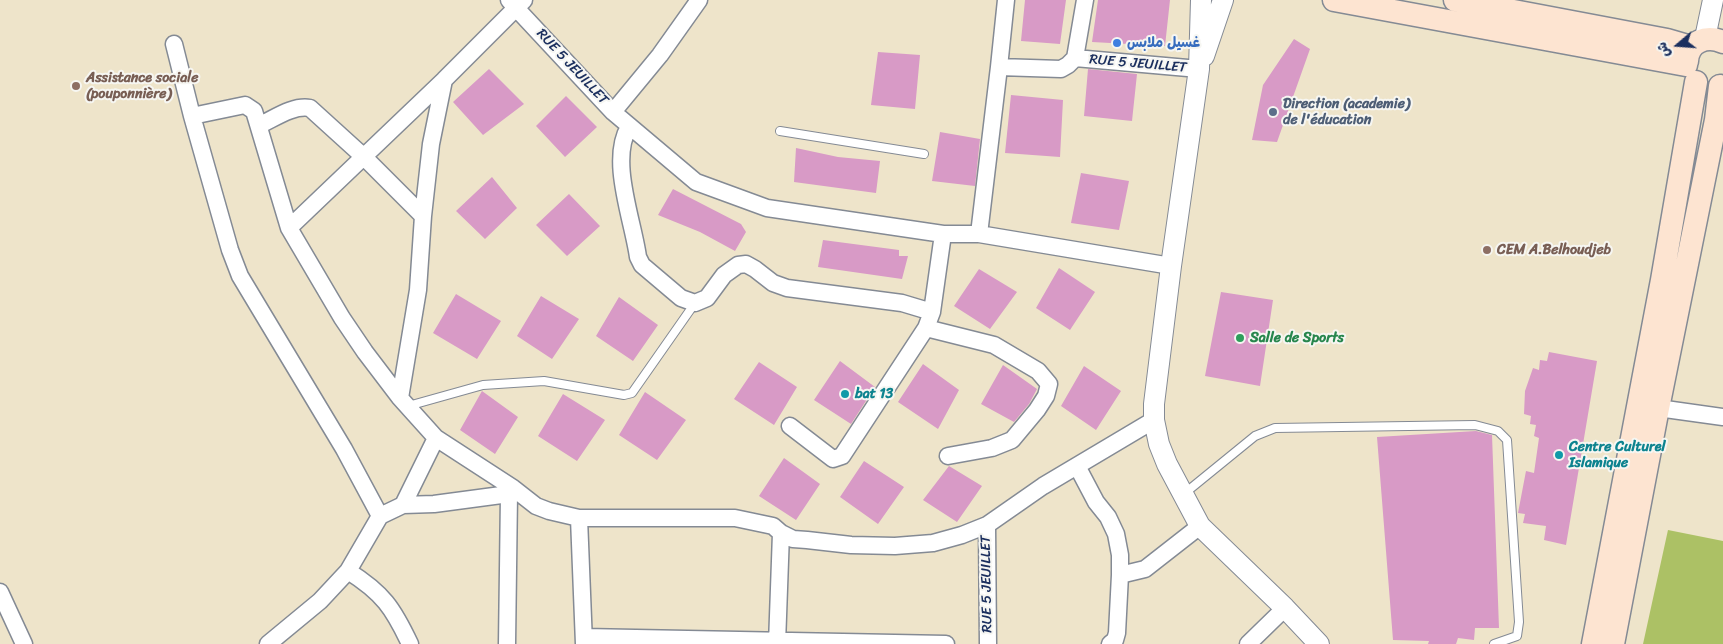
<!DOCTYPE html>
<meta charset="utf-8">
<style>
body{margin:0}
#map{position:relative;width:1723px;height:644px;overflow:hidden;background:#eee4ca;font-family:Sriracha,"Playpen Sans Arabic",sans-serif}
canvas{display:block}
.north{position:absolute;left:1653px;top:20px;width:50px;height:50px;-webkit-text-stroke:4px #f6f6f2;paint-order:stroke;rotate:252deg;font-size:14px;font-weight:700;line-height:20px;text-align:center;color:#1b2f5e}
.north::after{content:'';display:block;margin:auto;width:18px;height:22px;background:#1b2f5e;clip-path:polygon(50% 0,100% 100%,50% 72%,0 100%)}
</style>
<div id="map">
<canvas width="1723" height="644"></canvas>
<div class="north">ش</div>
</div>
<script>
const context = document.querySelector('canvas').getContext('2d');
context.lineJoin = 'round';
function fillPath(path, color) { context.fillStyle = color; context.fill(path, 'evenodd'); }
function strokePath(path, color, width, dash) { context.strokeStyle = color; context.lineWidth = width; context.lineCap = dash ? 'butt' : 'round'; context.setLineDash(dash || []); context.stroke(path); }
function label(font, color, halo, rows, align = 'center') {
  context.font = font + ' Sriracha,"Playpen Sans Arabic",sans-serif'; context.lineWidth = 4; context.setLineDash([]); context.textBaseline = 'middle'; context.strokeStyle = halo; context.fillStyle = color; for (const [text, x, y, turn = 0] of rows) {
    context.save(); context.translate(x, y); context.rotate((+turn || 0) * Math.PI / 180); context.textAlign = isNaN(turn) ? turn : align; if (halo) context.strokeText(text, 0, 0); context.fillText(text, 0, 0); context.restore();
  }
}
fillPath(new Path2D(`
 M1668,530L1723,541V644H1643Z`), '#acc165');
fillPath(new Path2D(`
 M1025,0H1066L1060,44L1021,41Z
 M1098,0H1170L1165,46L1092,42Z
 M1294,39L1310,49L1277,142L1252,140L1263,85Z
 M878,52L920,55L915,109L871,105Z
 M489,69L524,104L483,135L453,102Z
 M1088,69L1137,74L1132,121L1084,116Z
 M1011,95L1063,100L1060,157L1005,153Z
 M566,96L597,127L565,157L536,126Z
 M940,132L980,139L975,186L932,181Z
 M796,148L838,157L880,161L876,193L794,182Z
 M1081,173L1129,181L1119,230L1071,223Z
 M492,177L517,208L485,239L456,211Z
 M673,189L741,224L746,232L735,251L700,232L658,215Z
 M569,194L600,226L567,256L536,225Z
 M823,240L899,250V256H908L902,279L818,267Z
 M1059,268L1095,292L1070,330L1036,308Z
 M979,269L1017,292L990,329L954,306Z
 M1221,292L1273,300L1260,386L1205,376Z
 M456,294L501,321L477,359L433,333Z
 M541,296L579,319L552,359L517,336Z
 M619,297L658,325L633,361L596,336Z
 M1549,352L1597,361L1566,545L1544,540L1546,526L1523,523L1525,514L1518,513L1526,471L1534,473L1539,438L1534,436L1536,425L1530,424L1531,416L1524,414L1525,391L1533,368L1539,370L1540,360L1547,361Z
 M840,361L875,387L851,424L814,400Z
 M759,362L797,387L774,425L734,399Z
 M923,364L959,390L938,429L898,402Z
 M1003,365L1037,389L1029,404L1014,422L981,404Z
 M1084,366L1121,391L1096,430L1061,406Z
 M482,391L518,417L495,454L460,430Z
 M645,392L686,420L657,460L619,435Z
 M563,394L605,420L577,461L538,436Z
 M1476,431L1492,435L1499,628H1475L1474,640L1458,638L1456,644H1428L1429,641L1393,640L1377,437Z
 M784,458L820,484L796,520L759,496Z
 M864,461L904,487L878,524L840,497Z
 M949,466L982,486L957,522L923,500Z`), '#d89ac6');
const service = new Path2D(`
 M780,131L924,154
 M408,406L483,385L544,381L624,395L632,393L695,303
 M1185,493L1255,436L1275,428L1475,425L1498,431L1507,440L1519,622L1517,636L1494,644`);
const minor = new Path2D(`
 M524,0L516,8L613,112L696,182L767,208L943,234H979L1171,266
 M174,44L192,116L230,250L240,276L344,449L380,516
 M1075,58L1199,69
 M1075,58L1085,0
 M999,67L1061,69L1068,65L1075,58
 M613,112L660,55L699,0
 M192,116L245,105L254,111L289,228L342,318L365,352L400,398L436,438L513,488L536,506L549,511L579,518H735L773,526L781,533L793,539L807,540L851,545L895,546L933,543L962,535L987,525L1043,486L1154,420
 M260,125C275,118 293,105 310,108L364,157L423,216
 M629,127C609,160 633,220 638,257L642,265L681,298L695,303L707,298L724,275L738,265L746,264L755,269L773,283L787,288L902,303L932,312
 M289,228L444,80L516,8L509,0
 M979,234L999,67L1006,0
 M926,328L994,345L1038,371L1049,384L1046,396L1037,410L1012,440L992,448L948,456
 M400,398L418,290L423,216L431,144L444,80
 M1658,408L1723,417
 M790,426L833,459L842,456L926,328L932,312L943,234
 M1077,466L1096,502L1108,517L1116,534L1120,555V575L1145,569L1200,526
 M403,505L436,438
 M579,518L584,644
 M987,525L988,644
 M348,571C383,593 393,608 410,644
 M0,592L24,644
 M584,637L946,644
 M268,644L320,601L348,571L380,516L403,505L434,504L509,494
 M507,644L509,494L513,488
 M777,644L781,533
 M1110,644L1115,640L1117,633L1120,575
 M1248,644L1285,608`);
const tertiary = new Path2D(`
 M1201,0L1199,69L1171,266L1154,404V420L1159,444L1167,464L1200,526L1285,608L1319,644
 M1705,38L1713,0
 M1204,56L1223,0`);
const secondary = new Path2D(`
 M1334,0L1686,65
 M1455,0L1667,40L1691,47
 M1687,61C1688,41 1707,35 1723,42
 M1593,644L1662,280L1696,82
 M1613,644L1658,408L1716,120L1720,86`);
strokePath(service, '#848a94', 10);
strokePath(minor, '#848a94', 19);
strokePath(tertiary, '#848a94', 22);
strokePath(secondary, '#848a94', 25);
strokePath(service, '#fff', 8);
strokePath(minor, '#fff', 16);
strokePath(tertiary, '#fff', 20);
strokePath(secondary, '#fde4d1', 22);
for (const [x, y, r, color] of [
 [1117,43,5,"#3f7fe0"],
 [76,86,5,"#8d6e63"],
 [1273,112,5,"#5c6f8a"],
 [1487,250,5,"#8d6e63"],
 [1240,338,5,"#2e9e5b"],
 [845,394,5,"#0f9aa8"],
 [1559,455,5,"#0f9aa8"]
]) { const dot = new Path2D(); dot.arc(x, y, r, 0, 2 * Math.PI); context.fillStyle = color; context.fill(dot); strokePath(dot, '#f6f6f2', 2); }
label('bold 14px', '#366cbe', '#f6f6f2', [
 ["غسيل ملابس",1127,43]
], 'left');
label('14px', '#1b2f5e', '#f6f6f2', [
 ["RUE 5 JEUILLET",1138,64,5],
 ["RUE 5 JEUILLET",572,67,47],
 ["RUE 5 JEUILLET",987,584,-91]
]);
label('bold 14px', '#785e54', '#f6f6f2', [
 ["Assistance sociale",86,78],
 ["(pouponnière)",86,94],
 ["CEM A.Belhoudjeb",1497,250]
], 'left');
label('bold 14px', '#4e5e75', '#f6f6f2', [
 ["Direction (academie)",1283,104],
 ["de l'éducation",1283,120]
], 'left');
label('bold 14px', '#27864d', '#f6f6f2', [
 ["Salle de Sports",1250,338]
], 'left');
label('bold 14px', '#0d838f', '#f6f6f2', [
 ["bat 13",855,394],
 ["Centre Culturel",1569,447],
 ["Islamique",1569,463]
], 'left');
</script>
